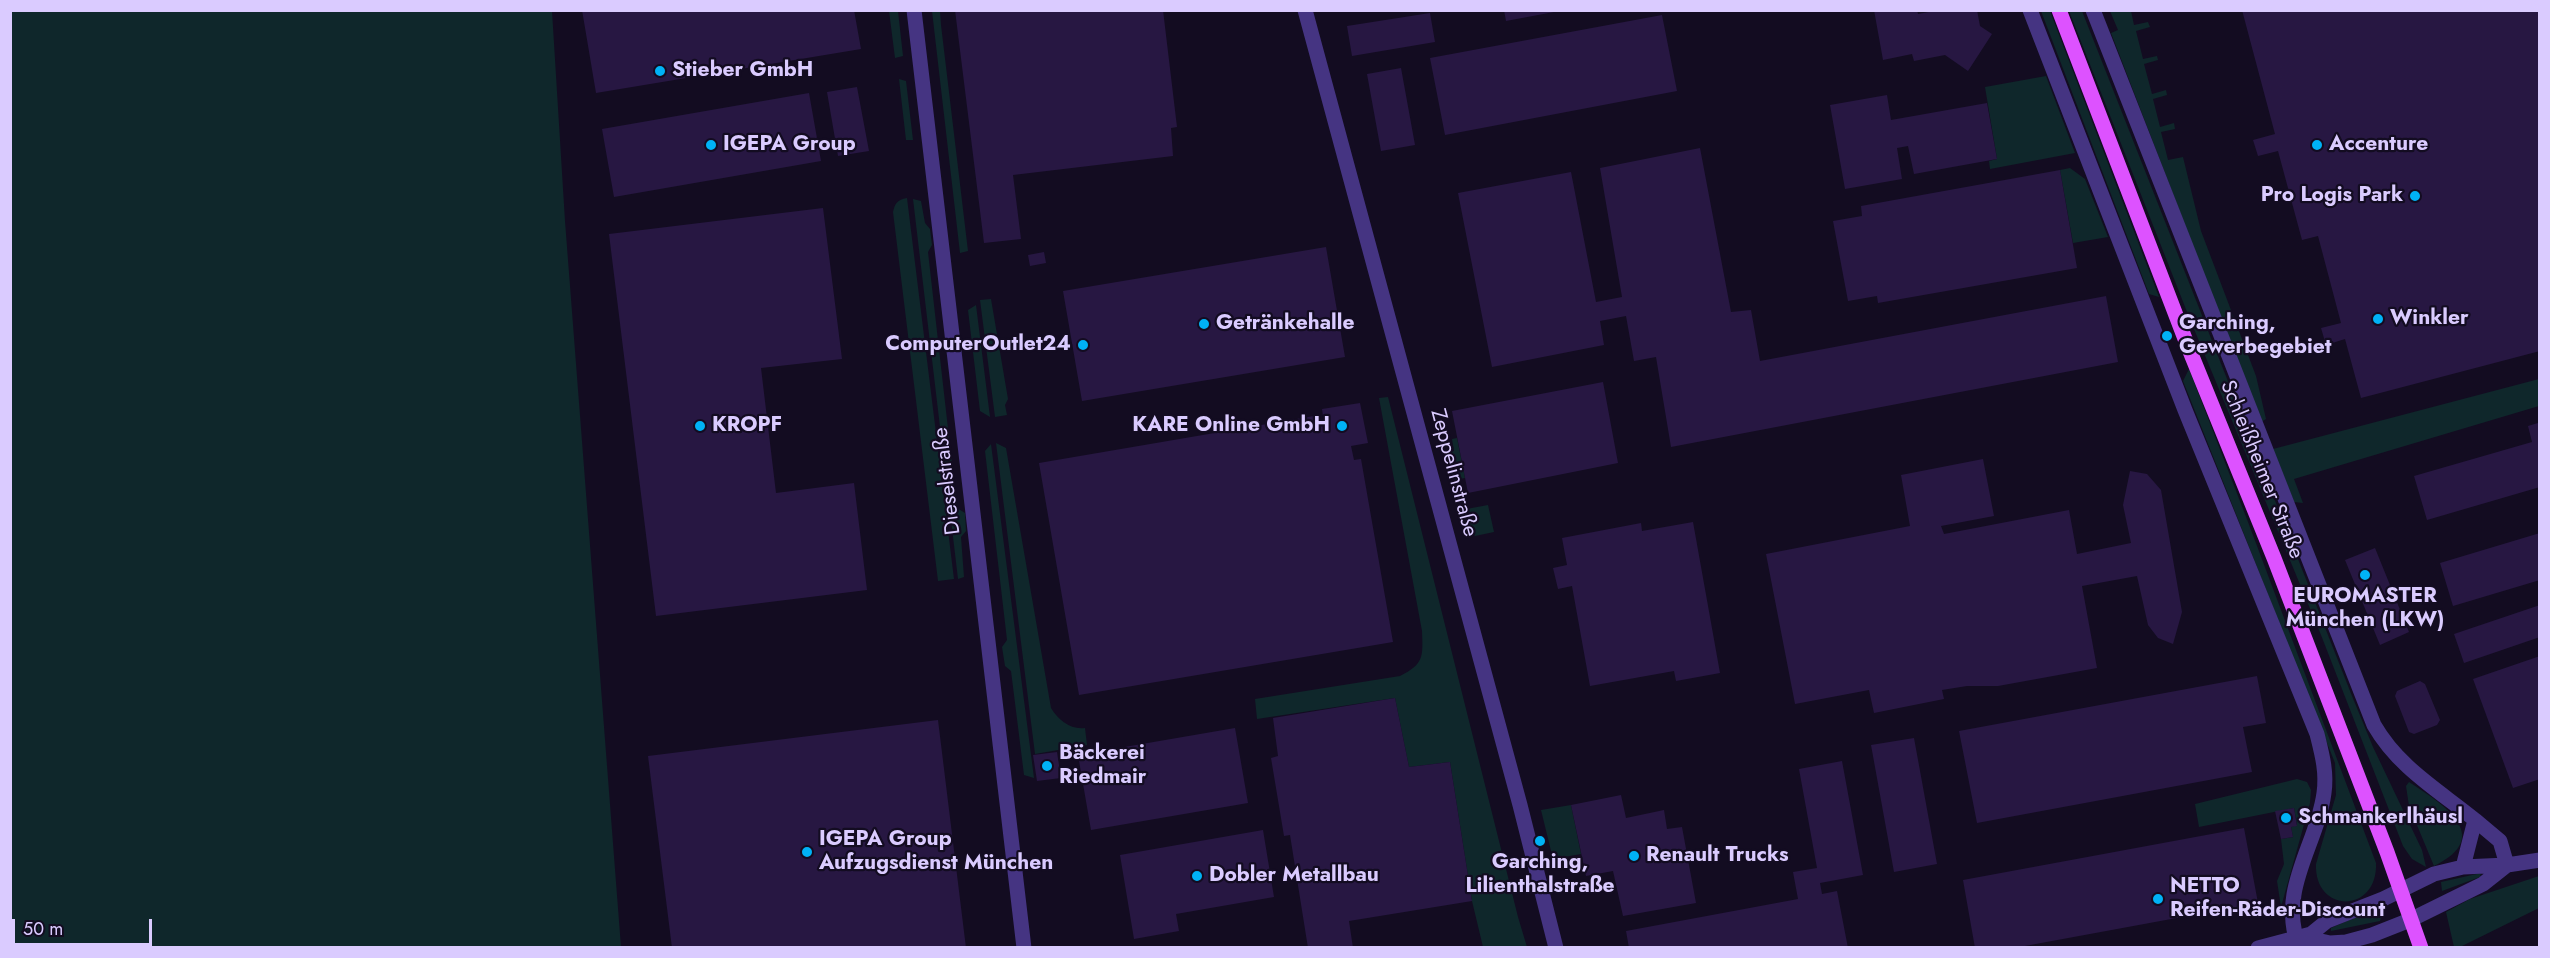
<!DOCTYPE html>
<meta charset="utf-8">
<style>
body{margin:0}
#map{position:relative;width:2550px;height:958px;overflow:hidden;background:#130c21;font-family:Jost,sans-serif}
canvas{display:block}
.frame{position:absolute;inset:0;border:12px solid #dacbff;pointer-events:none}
.scale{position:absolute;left:12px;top:919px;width:140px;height:27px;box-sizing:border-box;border:3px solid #dacbff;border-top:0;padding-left:8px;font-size:18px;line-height:21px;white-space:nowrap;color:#dacbff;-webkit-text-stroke:4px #130c21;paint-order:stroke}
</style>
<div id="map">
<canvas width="2550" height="958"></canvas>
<div class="frame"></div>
<div class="scale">50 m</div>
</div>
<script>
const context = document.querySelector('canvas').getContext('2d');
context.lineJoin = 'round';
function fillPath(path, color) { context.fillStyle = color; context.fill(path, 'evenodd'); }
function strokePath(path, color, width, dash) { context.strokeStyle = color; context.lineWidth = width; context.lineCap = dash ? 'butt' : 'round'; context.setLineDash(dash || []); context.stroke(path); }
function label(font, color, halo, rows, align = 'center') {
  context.font = font + ' Jost,sans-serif'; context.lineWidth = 4.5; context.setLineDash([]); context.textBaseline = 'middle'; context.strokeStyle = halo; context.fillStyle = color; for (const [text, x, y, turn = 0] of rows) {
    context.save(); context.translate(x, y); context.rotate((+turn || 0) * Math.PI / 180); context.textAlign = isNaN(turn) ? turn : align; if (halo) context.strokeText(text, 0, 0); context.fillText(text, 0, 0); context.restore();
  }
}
fillPath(new Path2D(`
 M10,11H552L565,221L621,947H11Z
 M889,11H898L903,56L895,58Z
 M932,11H940L941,25L968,251L960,253Z
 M2041,11H2050L2159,297L2149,294Z
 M2069,11H2082L2352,696L2373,747L2422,850L2426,867L2412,859L2403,846L2321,635L2189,317Z
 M2110,11H2131L2134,25L2148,22L2150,27L2136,31L2143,59L2157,56L2158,60L2144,64L2152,94L2166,90L2167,95L2153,99L2160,127L2174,123L2175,129L2161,132L2168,160L2183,157L2201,231L2256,376L2266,419L2261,422L2111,33L2118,30Z
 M2046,76L2075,153L1990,169L1989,161L1997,159L1985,87Z
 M899,79L906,81L913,140H906Z
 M2070,168L2085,179L2108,237L2073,243L2060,170Z
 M907,198L954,579L938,581L893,212C895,203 897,200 907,198Z
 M913,199L921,201L925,223L930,229L932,245L928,252L957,508L965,513L966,531L961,537L964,577L958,579Z
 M991,299L1008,399L1005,405L1007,415L995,417L980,300Z
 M976,305L990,417L980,411L968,310Z
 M2189,369L2248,522L2376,863C2378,914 2314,914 2316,864L2336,795L2335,763L2183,381Z
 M2539,379V406L2294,479L2303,503L2294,502L2273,449Z
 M1388,397L1518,917L1527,947H1483L1472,901L1450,762L1409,767L1395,698L1257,719L1255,699L1400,676C1424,664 1423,657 1422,631L1379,398Z
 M1457,438L1465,478L1459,479L1456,466L1449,468L1445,454L1454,451L1452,439Z
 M996,443L1006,448L1051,708C1058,720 1071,730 1085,728L1087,745L1035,754Z
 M991,444L1034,778L1024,775L1011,671L1005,666L1002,647L1007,640L985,451Z
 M1488,505L1494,532L1475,536L1467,530L1461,510Z
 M2297,779L2307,782L2311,790L2310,803L2281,907L2277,881L2284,864L2281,839L2293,837L2291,827L2297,825L2294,808L2199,827L2195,804Z
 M2409,782C2441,803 2496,836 2434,866L2409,806L2406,786Z
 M1571,805L1581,854L1553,859L1541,810Z
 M2481,873L2480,877L2442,891L2441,882Z
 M2539,876V908L2460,947H2454L2446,912L2470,899Z
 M2374,913L2382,915L2380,921L2331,931V928L2354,918Z`), '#0f272b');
fillPath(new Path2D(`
 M582,10H854L861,49L596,93Z
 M955,10H1163L1177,127L1171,128L1173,156L1013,175L1021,239L984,243Z
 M1504,10H1554V12L1506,21Z
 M1874,10H1917L1918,14L1939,10H1977L1980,26L1992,34L1968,71L1945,55L1914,61L1912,54L1883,60Z
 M2242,10H2540V351L2361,398L2345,339L2326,345L2321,328L2341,323L2318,236L2302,240L2278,151L2258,156L2253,140L2275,134Z
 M1430,13L1435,42L1352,56L1347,26Z
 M1662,15L1677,91L1445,135L1430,58Z
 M1401,68L1415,145L1381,151L1367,74Z
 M857,87L869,151L838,156L827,92Z
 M809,93L821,161L614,197L602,129Z
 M1887,95L1891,120L1987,103L1997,159L1914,174L1908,146L1897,148L1902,179L1845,189L1830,105Z
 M1700,148L1731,312L1751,310L1760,361L2106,296L2118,362L1671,447L1656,357L1634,361L1626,316L1600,321L1604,345L1492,367L1458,193L1571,172L1596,302L1622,297L1600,168Z
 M2060,170L2077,268L1878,303L1877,296L1848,301L1833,221L1862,216L1861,206Z
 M823,208L842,359L761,368L776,493L854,483L867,590L656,616L609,234Z
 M1326,247L1345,357L1082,401L1063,291Z
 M1044,252L1046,263L1030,266L1028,255Z
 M1603,382L1618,463L1468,493L1452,411Z
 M1360,403L1368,443L1351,446L1354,460L1361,459L1393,642L1079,695L1039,463L1314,416L1316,425L1324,423L1322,409Z
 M2538,423L2540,487L2427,520L2414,476L2532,442L2528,426Z
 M1983,459L1994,516L1941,526L1944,534L2069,510L2077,554L2131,543L2123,505L2130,471L2147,474L2161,490L2182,612L2173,644L2158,638L2148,625L2137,576L2082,586L2097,668L1998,686H1967L1942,690L1944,699L1874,713L1869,690L1795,704L1766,554L1910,526L1901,475Z
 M1693,522L1720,673L1676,681L1674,671L1590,686L1572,586L1558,589L1553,568L1567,565L1562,538L1641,523L1642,531Z
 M2540,533V580L2453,606L2440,563Z
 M2375,548L2409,632L2380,645L2345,560Z
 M2540,605V637L2464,663L2454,634Z
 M2540,656V779L2513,788L2473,679Z
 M2257,676L2266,723L2243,727L2252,772L1977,823L1959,731Z
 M2420,681L2425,684L2440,720L2437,725L2414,734L2409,732L2395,696L2397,691Z
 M1395,698L1409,767L1450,762L1472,901L1349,921L1353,948H1308L1290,835L1284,836L1271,758L1278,756L1273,718Z
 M938,720L966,948H672L648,756Z
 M1235,728L1248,803L1091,830L1078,755Z
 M1914,738L1937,864L1894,872L1871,745Z
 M1057,752L1061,778L1037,781L1033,755Z
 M1842,761L1863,875L1820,883L1822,894L1837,891L1848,948H1629L1626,931L1798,899L1793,872L1817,868L1799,769Z
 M1621,795L1626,818L1664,810L1667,829L1682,827L1696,903L1623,916L1613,871L1586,876L1571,805Z
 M2294,808L2297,826L2291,827L2293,837L2281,839L2275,811Z
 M2244,828L2258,903L2014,948H1975L1963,880Z
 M1263,830L1274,897L1176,914L1179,931L1134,939L1120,855Z`), '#271742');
strokePath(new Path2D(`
 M914,10L1024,948
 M1305,10L1520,805L1556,948
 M2030,10L2185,410L2317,734C2322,754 2327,772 2324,793C2317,846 2277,889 2299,948
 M2093,10L2374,725C2398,767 2438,790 2475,820L2463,867
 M2475,820L2500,841L2507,865
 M2302,939H2312L2330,943L2346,942L2372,935L2410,920L2483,884L2507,865
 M2258,948L2311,934L2327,921L2383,899L2434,874L2463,867L2507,865L2540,860`), '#453482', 15);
strokePath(new Path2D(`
 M2059,10L2187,344L2274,558L2387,852L2421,948`), '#dd52ff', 15);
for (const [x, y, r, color] of [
 [660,71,6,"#00b2f6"],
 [711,145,6,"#00b2f6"],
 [2317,145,6,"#00b2f6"],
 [2415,196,6,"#00b2f6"],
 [2378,319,6,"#00b2f6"],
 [1204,324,6,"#00b2f6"],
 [2167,336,6,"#00b2f6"],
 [1083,345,6,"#00b2f6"],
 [700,426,6,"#00b2f6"],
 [1342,426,6,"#00b2f6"],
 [2365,575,6,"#00b2f6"],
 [1047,766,6,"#00b2f6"],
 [2286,818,6,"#00b2f6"],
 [1540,841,6,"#00b2f6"],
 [807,852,6,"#00b2f6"],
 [1634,856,6,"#00b2f6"],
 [1197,876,6,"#00b2f6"],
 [2158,899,6,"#00b2f6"]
]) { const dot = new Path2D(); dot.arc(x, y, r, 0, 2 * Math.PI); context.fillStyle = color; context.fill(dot); strokePath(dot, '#130c21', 2); }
label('bold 21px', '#dacbff', '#130c21', [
 ["Stieber GmbH",672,71],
 ["IGEPA Group",723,145],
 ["Accenture",2329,145],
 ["Pro Logis Park",2403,196,"right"],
 ["Winkler",2390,319],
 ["Getränkehalle",1216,324],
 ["Garching,",2179,324],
 ["Gewerbegebiet",2179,348],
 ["ComputerOutlet24",1071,345,"right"],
 ["KROPF",712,426],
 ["KARE Online GmbH",1330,426,"right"],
 ["EUROMASTER",2365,597,"center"],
 ["München (LKW)",2365,621,"center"],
 ["Bäckerei",1059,754],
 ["Riedmair",1059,778],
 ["Schmankerlhäusl",2298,818],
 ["IGEPA Group",819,840],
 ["Aufzugsdienst München",819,864],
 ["Renault Trucks",1646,856],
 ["Garching,",1540,863,"center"],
 ["Lilienthalstraße",1540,887,"center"],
 ["Dobler Metallbau",1209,876],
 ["NETTO",2170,887],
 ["Reifen-Räder-Discount",2170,911]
], 'left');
label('21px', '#dacbff', '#130c21', [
 ["Schleißheimer Straße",2261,470,68],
 ["Zeppelinstraße",1453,473,75],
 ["Dieselstraße",948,481,-97]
]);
</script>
